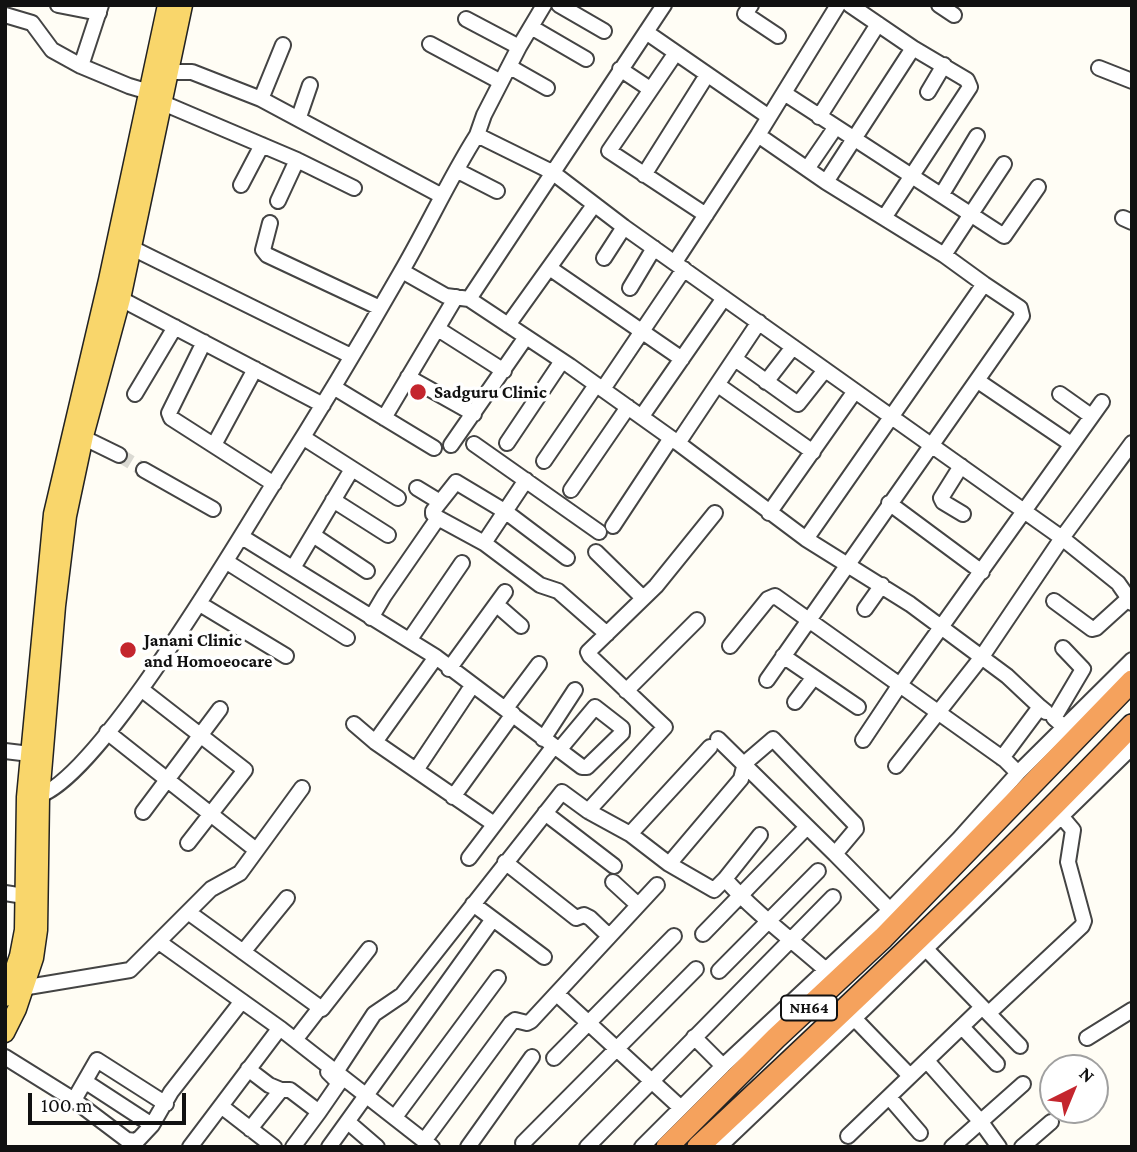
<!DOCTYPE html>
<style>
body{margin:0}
#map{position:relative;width:1137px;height:1152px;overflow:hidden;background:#fffdf5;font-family:"Crimson Pro",serif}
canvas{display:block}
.frame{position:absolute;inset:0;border:7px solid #111;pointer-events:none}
.north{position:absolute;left:1039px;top:1054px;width:70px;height:70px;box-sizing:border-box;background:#fff;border:2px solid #a0a0a0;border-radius:50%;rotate:43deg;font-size:19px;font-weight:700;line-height:28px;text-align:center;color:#111}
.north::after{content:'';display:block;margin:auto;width:24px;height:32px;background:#c4262e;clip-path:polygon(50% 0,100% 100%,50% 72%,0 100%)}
.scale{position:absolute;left:28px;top:1093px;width:158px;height:32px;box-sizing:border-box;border:4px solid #111;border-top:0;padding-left:9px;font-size:21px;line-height:24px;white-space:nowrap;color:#111;-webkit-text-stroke:5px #fff;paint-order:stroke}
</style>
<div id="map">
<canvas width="1137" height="1152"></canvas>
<div class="frame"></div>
<div class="north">N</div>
<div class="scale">100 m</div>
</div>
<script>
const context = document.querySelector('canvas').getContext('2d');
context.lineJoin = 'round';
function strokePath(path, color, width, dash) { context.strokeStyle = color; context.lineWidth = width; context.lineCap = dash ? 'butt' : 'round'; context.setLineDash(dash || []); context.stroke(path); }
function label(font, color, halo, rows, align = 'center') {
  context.font = font + ' "Crimson Pro",serif'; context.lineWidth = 7; context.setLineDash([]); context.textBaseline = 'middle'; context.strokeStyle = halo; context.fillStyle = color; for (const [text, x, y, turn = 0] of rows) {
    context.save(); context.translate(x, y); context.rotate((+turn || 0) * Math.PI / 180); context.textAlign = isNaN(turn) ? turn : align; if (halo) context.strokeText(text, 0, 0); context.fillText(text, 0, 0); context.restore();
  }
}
strokePath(new Path2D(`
 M119,455L144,470`), '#dbdad3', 14, [14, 7]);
const minor = new Path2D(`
 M58,5L99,13
 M559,5L604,31
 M751,5L745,14L778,36
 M850,5L913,48L967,80L970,87L884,218
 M939,5L954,15
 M5,15L32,23L52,50L81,66L129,86L156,94
 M466,19L519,47
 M531,27L586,59
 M646,32L769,117
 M430,44L501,82
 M675,54L609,151L706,215
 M81,66L101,5
 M510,67L547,88
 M1099,68L1132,81
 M620,69L650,89
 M169,72H192L261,99L442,196
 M928,92L944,65
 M784,93L1004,236L1038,187
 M261,99L283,45
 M163,103L297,160L354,188
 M299,117L310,85
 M819,117L878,24
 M477,135L552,172L624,227L1062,538L1118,583L1132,603
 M758,135L826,182L944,255L984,284L806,539
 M807,169L835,128
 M458,171L497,191
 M644,175L707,75
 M826,182L913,48
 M241,185L262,145
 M942,194L977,136
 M278,201L297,160
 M1123,218L1132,222
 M270,223L263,250L267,255L380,308
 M132,248L351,356
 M944,255L1004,164
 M604,258L624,227
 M675,262L758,135L838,5
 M551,269L682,359
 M402,271L446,296L469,299L570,366L678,443L806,539L910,604L1007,676L1040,707
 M630,288L654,248
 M121,299L323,405
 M469,299L664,5
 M508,325L594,205
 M438,329L504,371
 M204,342L169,413L171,418L274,484
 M735,359L798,404L825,370
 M408,377L474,414
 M978,381L1071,444
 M766,382L793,347
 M718,385L813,452
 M335,388L434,448
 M603,389L684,269
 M135,394L175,327
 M1060,394L1091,416
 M642,416L724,298
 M384,418L456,297
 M76,434L119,455
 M304,438L398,498
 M507,443L562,361
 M678,443L759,322
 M474,444L599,532
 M214,445L255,369
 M451,445L526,337
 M544,461L596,385
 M961,466L941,498L943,502L963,514
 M144,470L213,509
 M417,488L440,502
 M571,490L628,407
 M333,500L388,535
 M889,503L982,572
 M769,513L855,391
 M613,526L671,438
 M313,535L367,571
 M242,537L436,657L582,767H587L622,733V728L595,707L559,750
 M484,543L526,480
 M596,552L643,598
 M567,558L506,512L456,482L433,511V514L438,518L484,543L540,585L558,591L607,634
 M227,562L347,638
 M293,568L352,469
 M1054,601L1092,629L1096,628L1128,599
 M200,604L286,656
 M497,605L521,626
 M865,609L882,585
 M371,618L384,596L438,518
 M410,639L462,563
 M730,646L768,599L775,596L1005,760L1018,773
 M1063,648L1083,669L1054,718L1063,726
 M783,656L858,707
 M449,669L505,592
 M767,680L1022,316L1020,308L984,284
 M141,689L245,770L188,843
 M626,691L697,620
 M795,702L814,677
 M506,708L539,664
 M354,724L375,742L494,824
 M107,732L256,850
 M543,739L575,690
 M718,739L835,854
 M863,740L899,686L1102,402
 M375,742L436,657
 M5,751L30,754
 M1002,758L1040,707L1046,712
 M896,766L981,658L1062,538L1132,443
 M416,770L472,686
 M31,797C88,798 241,535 274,483C318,414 360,344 400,274C427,228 449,179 477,135L484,115L519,47L544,5
 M453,797L513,714
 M588,811L665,727L590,656L588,652L656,586L715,513
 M143,812L220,709
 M545,813L614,866
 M630,834L710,747
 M959,839L1018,773L1132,660
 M469,858L554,746
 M505,862L576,918L584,915L590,918L609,936
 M669,864L741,779L745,763L773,739L855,824L856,829L835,854L890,910
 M725,879L760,835
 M613,882L638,905
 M5,893L24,896
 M473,904L544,957
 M188,912L322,1009L369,949
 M703,934L802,832
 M159,942L281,1029L432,1147
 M925,948L1020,1046
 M243,952L287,898
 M719,971L818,871
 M16,989L130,970L211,889L240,873L302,788
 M557,994L681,1108
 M989,1013L1082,926L1084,921L1068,862L1073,830L1062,817
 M854,1018L910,1076
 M962,1027L997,1064
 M694,1037L723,1066
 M1087,1038L1132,1010
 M295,1040L319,1009
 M5,1057L74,1100L127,1140L137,1141L152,1125L171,1092L242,1001
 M554,1058L674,936
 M927,1061L981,1122L999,1147
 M248,1069L269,1085L281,1090H290L319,1112L293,1147
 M336,1072L374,1014L402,995L562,792L588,811L630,834L669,864L714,890L725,879C755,913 792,940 826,970
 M86,1082L152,1125
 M889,1097L920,1133
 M74,1100L97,1060L166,1104
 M221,1106L274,1147
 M319,1112L339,1083L328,1072
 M395,1117L498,978
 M348,1122L377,1147
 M250,1129L281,1090
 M848,1136L977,1012
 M424,1141L511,1023L515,1020L527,1023L531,1021L657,885
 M523,1143L696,969
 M190,1147L276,1033
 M329,1147L493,919
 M468,1147L532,1057
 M587,1147L833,897
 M642,1147L723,1066L890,910L959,839L981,836
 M719,1147L865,1008L1132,747
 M952,1147L1023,1084
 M1022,1147L1051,1122`);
const major = new Path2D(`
 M5,997L19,956L24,930L26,797L53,514L108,280L167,5
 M5,1033L17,1009L34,958L38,930L40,797L56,606L67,516L84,436L121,299L183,5`);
const highway = new Path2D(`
 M667,1147L776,1038L883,938L1132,681
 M698,1147C846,1009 992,871 1132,725`);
strokePath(minor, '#444', 18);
strokePath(major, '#222', 21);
strokePath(highway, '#222', 24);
strokePath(minor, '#fff', 14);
strokePath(major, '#f9d66b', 18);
strokePath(highway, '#f5a25d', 21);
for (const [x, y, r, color] of [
 [418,392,9,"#c4262e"],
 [128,650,9,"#c4262e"]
]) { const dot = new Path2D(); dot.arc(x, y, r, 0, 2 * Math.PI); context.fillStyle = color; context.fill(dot); strokePath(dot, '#fff', 2.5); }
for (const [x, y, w] of [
 [809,1008,56]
]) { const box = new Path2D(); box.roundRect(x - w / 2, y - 12.5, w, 25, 5); context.fillStyle = '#fff'; context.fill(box); strokePath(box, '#111', 2); }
label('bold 16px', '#111', null, [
 ["NH64",809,1008]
]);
label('bold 18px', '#111', '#fff', [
 ["Sadguru Clinic",434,392],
 ["Janani Clinic",144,640],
 ["and Homoeocare",144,661]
], 'left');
</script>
